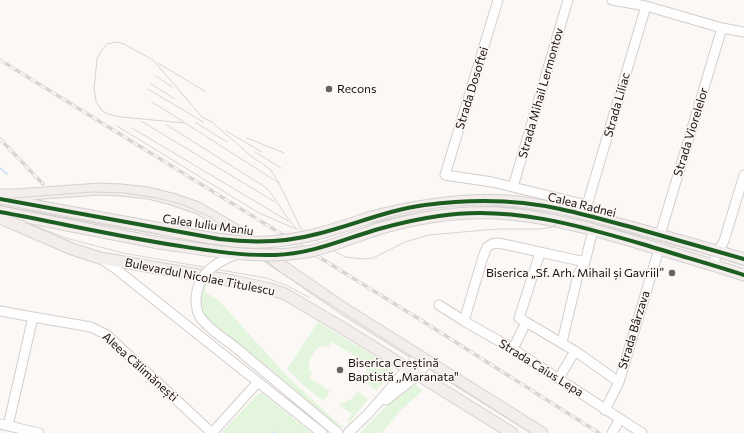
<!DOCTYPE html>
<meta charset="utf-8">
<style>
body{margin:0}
canvas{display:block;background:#fbf8f6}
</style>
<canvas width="744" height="433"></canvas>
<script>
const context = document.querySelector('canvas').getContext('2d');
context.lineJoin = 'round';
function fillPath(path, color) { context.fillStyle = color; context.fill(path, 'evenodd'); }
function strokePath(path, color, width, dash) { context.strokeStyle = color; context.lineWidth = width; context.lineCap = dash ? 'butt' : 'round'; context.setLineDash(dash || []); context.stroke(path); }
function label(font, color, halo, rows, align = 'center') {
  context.font = font + ' Commissioner,sans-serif'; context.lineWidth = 3; context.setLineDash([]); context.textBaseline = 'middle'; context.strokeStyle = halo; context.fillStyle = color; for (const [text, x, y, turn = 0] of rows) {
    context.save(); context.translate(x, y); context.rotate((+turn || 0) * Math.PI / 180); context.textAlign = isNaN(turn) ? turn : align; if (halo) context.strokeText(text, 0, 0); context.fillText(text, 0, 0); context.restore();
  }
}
fillPath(new Path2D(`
 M205,282L207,283L205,292L219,301L289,378L340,425L342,424L343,427L338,426L208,319C199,308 200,296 205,282Z
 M318,322L389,365L391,368V374L376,390L362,380L367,371L366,370L367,367L365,366L366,363L332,342L329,346L319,347C313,353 304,364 312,373L309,378L330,391L324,401L304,386L287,369Z
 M413,384L423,390L400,411L382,433H360L392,400Z
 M357,391L368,399L349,423L347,420L352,414L339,405L342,402L345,403L349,399L351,400Z
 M260,393L263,394L312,433H221L257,395Z`), '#e3f5dc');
strokePath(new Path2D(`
 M0,168L7,174
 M273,432L274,433`), '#cee5fb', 2);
const minor = new Path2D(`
 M498,0L445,175L492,182L587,205L646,6
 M612,0L646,6L722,28L744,32
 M513,187L568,0
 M660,235L722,28
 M103,260L116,269L322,433
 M713,265L716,256L724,241L744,175
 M439,305L464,321L513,349L642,433
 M0,311L33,317L8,426
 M33,317L91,327L107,335L212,433
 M464,321L483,257L487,247L492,244L498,243L508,245L585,262
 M526,322L519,318L540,253
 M562,342L578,275L585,262L593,230
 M235,347L338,433
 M513,349L526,322L575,351L619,382
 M559,378L575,351
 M386,400L412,380L429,361
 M605,410L619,382L659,249
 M0,424L39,433
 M212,433L258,382
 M348,433L368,414L419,355
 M612,433L620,419`);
const major = new Path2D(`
 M0,195H16L100,189L121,190L148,193L172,199L198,208L234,229L282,266L343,308L542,433
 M4,200L162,229
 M0,212L159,243
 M0,218L72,249L100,258L233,281L270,289L285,294L341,327L512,433
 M368,218C417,205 467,197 518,202C551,206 583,215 616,223C659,235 701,246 744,259
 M375,230C418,217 464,210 509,214C555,218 599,231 642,244C676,254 711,264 744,275`);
strokePath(minor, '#d4cecb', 11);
strokePath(major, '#d4d2d0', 13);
strokePath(minor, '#fefefe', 9);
strokePath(major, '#f3edeb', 11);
strokePath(new Path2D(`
 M158,63L206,92
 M156,76L172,87
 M151,84L175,99
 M148,89L203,122
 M152,102L184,122
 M141,121L275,202
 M195,122L227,142
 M167,125L265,187C278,199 284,217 297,229
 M117,126L259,213L296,229
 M132,128L288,221
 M226,131L262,152
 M247,138L284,153
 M255,152L281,168
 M279,183L185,123L121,117L108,114L102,111L96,101L94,89L97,59L102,50L107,44L117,42L124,44L153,60L202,117L212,122L251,156L270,169L279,183L301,229L312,238
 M0,199L92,192L125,193L157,198L184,205L210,217L269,265L531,433
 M0,204C48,213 95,222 143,231C181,238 221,247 260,247C317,247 368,218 423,210C459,204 498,203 534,209C569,215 603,225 638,234C673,244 709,254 744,266
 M0,212L66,238L123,253L266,278L286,285L310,298
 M312,238L345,257L363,259L373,258L405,242L429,235L497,229H541L552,227L560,222L594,227`), '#d7d6d5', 1);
const rail = new Path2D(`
 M0,60L416,317L599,433
 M0,139L43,184`);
strokePath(rail, '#d7d6d5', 3.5);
strokePath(rail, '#fcf7f5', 2, [6]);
const minorBridge = new Path2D(`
 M235,347C224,338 208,329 200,317C197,312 196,305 196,299C197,274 216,262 237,254`);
const majorBridge = new Path2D(`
 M162,229C190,234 218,241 247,242C289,244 329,232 368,218
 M159,243C209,250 260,261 311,251C333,246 354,237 375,230`);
strokePath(minorBridge, '#d4cecb', 11, []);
strokePath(majorBridge, '#d4d2d0', 13, []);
strokePath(minorBridge, '#fefefe', 9);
strokePath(majorBridge, '#f3edeb', 11);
strokePath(new Path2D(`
 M0,199L219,239C252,243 284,243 317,234C354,225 387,210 425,205C470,199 516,199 560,209C584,214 607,221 631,227C669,238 706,248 744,259
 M0,212C60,223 120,237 180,246C212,251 243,256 275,255C311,254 342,240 375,230C396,224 417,219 439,216C511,205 581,226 649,246C681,256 713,265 744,275`), '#1b5e20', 4);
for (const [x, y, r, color] of [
 [329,89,4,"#69625f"],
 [672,273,4,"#69625f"],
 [340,370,4,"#69625f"]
]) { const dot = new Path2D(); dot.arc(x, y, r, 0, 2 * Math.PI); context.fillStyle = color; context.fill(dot); strokePath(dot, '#fcf7f5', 1.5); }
label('12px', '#1a120e', '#fcf7f5', [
 ["Strada Dosoftei",472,88,-73],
 ["Strada Mihail Lermontov",541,93,-74],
 ["Strada Liliac",617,105,-74],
 ["Strada Viorelelor",691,132,-73],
 ["Calea Radnei",582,205,14],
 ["Calea Iuliu Maniu",208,225,8],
 ["Bulevardul Nicolae Titulescu",200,277,11],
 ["Strada Bârzava",634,330,-73],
 ["Aleea Călimănești",140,367,42],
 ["Strada Caius Lepa",541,368,32]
]);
label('12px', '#1a120e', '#fcf7f5', [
 ["Recons",337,89],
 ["Biserica „Sf. Arh. Mihail și Gavriil”",664,273,"right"],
 ["Biserica Creștină",348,363],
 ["Baptistă ,,Maranata\"",348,377]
], 'left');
</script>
